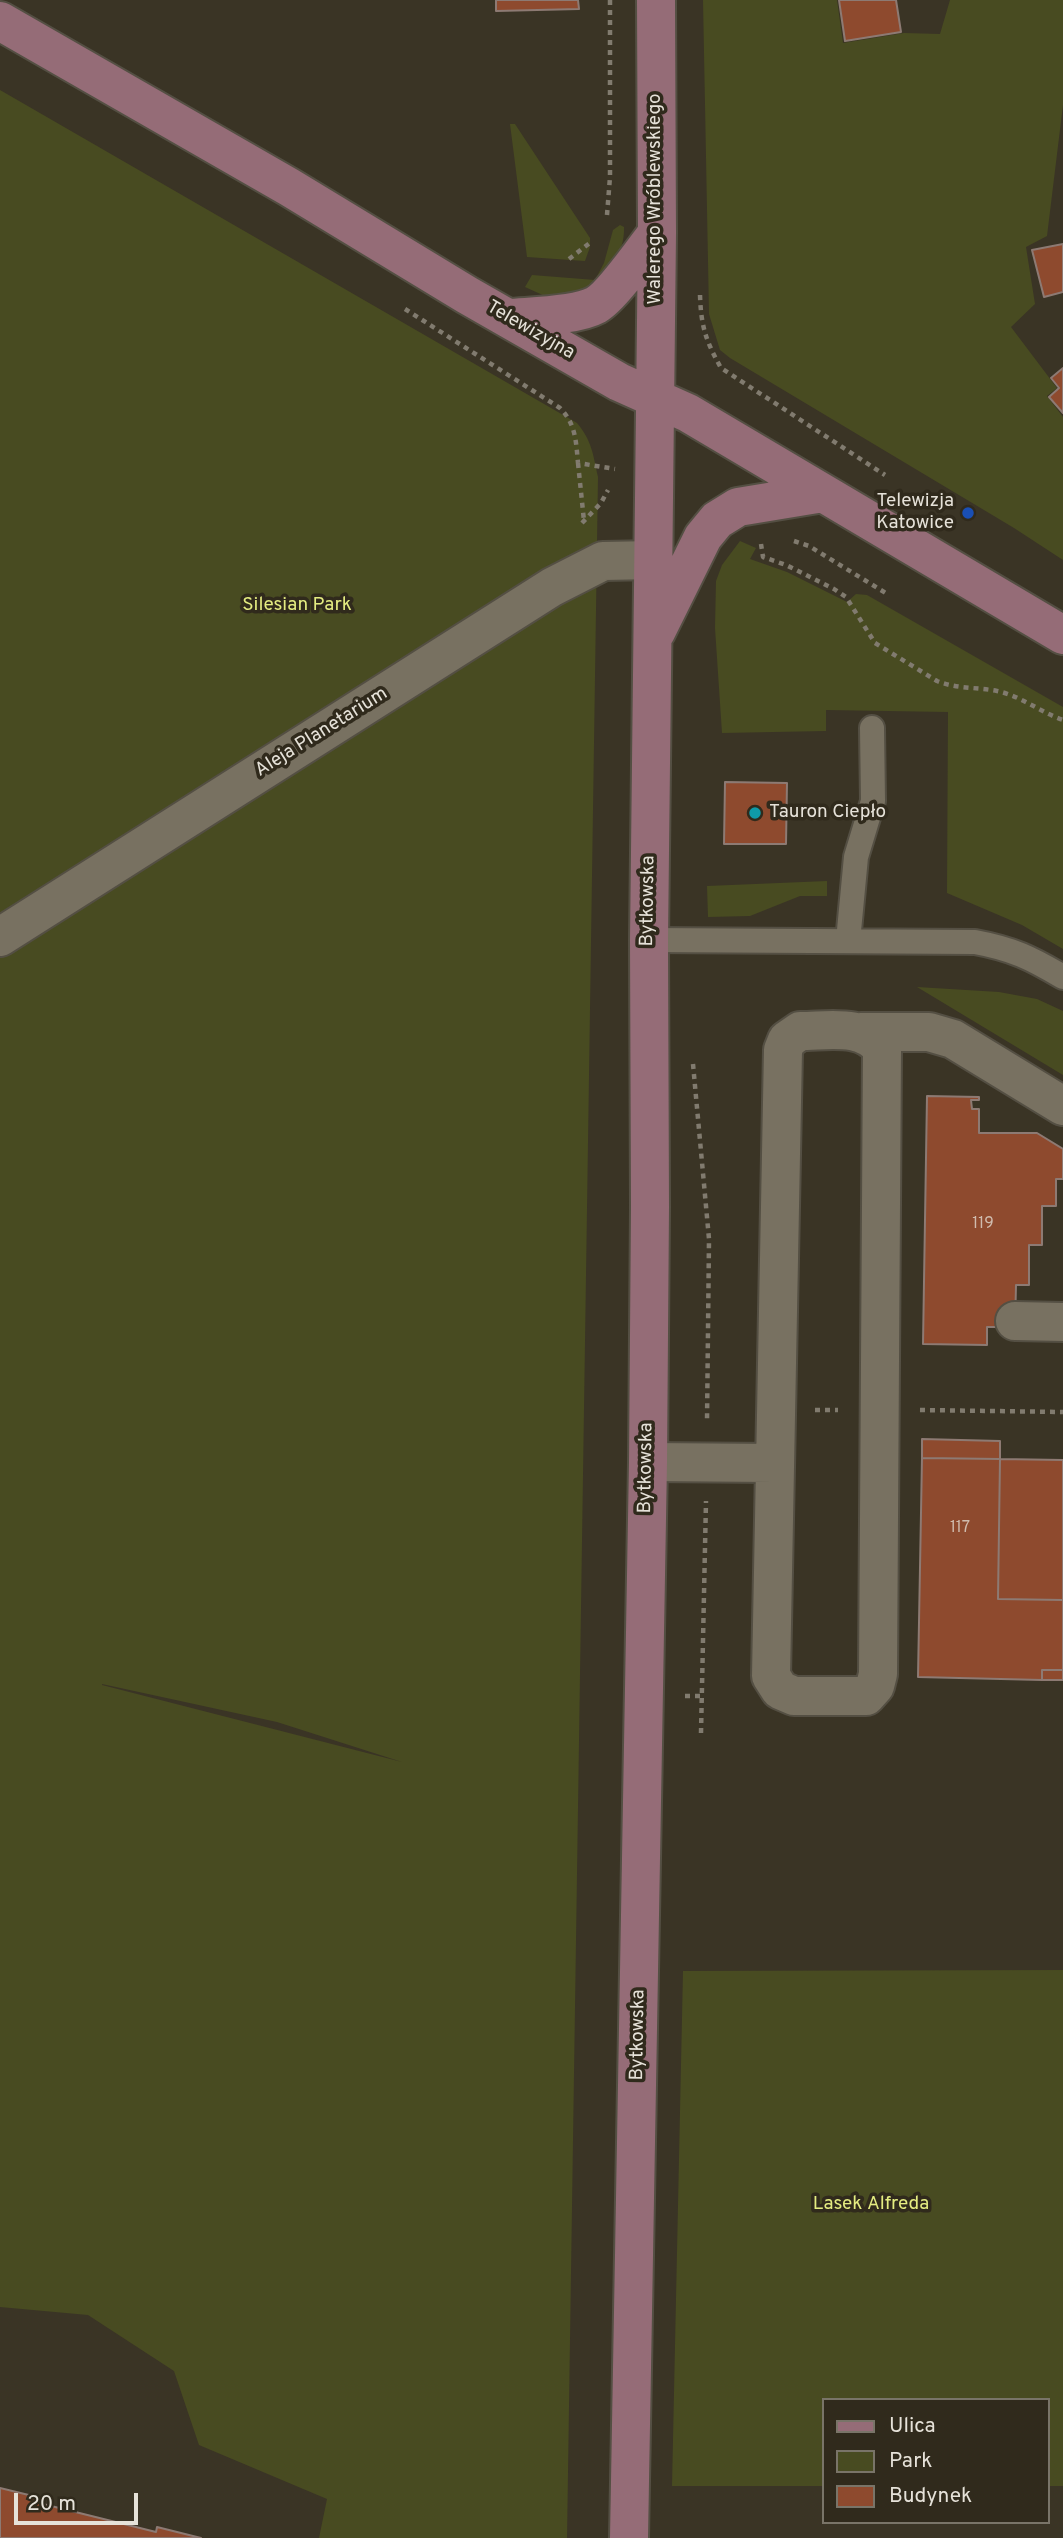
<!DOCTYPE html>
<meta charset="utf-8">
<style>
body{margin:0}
#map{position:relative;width:1063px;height:2538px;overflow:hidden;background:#3a3425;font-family:Overpass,sans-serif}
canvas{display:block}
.legend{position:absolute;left:822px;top:2398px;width:228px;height:126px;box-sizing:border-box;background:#302a1c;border:2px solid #797468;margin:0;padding:9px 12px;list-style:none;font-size:21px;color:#e6e2d9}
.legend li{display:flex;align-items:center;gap:14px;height:35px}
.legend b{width:35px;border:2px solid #797468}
.scale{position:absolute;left:14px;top:2493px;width:124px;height:32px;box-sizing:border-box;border:4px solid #e6e2d9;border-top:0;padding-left:9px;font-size:21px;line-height:24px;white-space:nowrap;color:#e6e2d9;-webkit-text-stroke:5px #302a1c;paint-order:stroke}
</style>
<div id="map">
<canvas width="1063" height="2538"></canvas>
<ul class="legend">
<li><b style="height:9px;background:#956c77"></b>Ulica</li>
<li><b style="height:19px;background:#484b21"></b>Park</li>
<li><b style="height:19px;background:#8e4a2e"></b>Budynek</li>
</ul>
<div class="scale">20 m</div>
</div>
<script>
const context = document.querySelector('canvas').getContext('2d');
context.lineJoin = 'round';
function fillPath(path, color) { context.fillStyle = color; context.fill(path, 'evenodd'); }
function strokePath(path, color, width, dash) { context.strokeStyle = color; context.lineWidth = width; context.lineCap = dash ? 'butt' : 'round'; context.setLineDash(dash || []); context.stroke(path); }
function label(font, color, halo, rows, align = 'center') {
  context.font = font + ' Overpass,sans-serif'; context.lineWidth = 7; context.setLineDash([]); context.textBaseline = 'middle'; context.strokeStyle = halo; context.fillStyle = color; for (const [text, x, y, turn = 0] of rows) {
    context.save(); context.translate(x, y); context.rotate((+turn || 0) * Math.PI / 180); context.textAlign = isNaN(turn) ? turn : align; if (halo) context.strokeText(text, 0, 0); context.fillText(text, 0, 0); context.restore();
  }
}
fillPath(new Path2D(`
 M703,0H837L843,43L904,33L940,34L950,0H1063V105L1047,236L1026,247L1035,304L1011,327L1057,388L1047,396L1063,417V560L1014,528L730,358L720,350L709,314Z
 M0,90L577,423C592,441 593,454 598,477L567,2538H319L327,2499L199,2445L174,2371L88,2315L0,2307ZM102,1684L277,1722L402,1762L102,1685Z
 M510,124H515L590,238V247L585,261L527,257Z
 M620,225L624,227C625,254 608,270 593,290L547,297L525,287L532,275L595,280L604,263L613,230Z
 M740,541L756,548L750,559L787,572L847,602L856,594L867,595L1063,707V949L1022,925L947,893L948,712L826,710V731L722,733L715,628L716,581L722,565Z
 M827,881V896H800L750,916L708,917L707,886Z
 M917,987L999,992L1037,999L1063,1011V1075Z
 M1063,1970V2486H1047V2400H823V2486H672L683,1971Z`), '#484b21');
const building = new Path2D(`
 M496,0H578L579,9L496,11Z
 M839,0H896L901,32L845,41Z
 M1063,244V292L1044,297L1032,250Z
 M1063,368V413L1049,397L1059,388L1051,378Z
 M725,782L787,783L786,844H724Z
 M927,1096L979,1097V1100H971L972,1109H979V1133H1037L1063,1149V1179H1056V1206H1042V1245H1029V1285H1016L1015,1327H987V1345L923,1344Z
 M922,1439L1000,1441V1459L922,1458Z
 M922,1458L1000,1459L998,1599L1063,1600V1670H1042V1680L918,1677Z
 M1000,1459L1063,1460V1600L998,1599Z
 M1042,1670H1063V1680H1042Z
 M0,2488L37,2497L35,2502L156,2532L157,2527L201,2538H0Z`);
fillPath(building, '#8e4a2e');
strokePath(building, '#8d7a73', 2);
const lane = new Path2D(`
 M649,940L975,942C1013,949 1031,958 1063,977
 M848,941L856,857L873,801L872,728`);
const street = new Path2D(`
 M0,937L552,587L603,561L654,560
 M800,1031C829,1031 863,1023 882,1049L878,1674L875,1686L866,1696H794L780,1690L771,1676L783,1050L787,1040Z
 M861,1032H929L953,1039L1063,1106
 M1015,1321L1063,1322
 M648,1462L774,1463`);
const secondary = new Path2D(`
 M0,21L289,187L467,295L619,382L688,413L1063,635
 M509,318C532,316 576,316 596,305C612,296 644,250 657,233
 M656,632L703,537L717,520L738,507L823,493
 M629,2538L648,1462L650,1207L649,940L657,233L656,0`);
strokePath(lane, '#544f43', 28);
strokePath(street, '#544f43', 42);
strokePath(secondary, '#544f43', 42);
strokePath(new Path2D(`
 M607,215L610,177V0
 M569,259L591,242
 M700,295C701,327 706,341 721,368L885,475
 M405,309L560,408C576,424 576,442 578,463L615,469
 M578,463L584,521
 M582,523L601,503L608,490
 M794,541L809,546L889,595
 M761,544L763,557L786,565L834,589L846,597L875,643L937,681C956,689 977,687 997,691C1021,696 1040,712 1063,720
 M693,1064L709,1239L707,1422
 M815,1410H838
 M920,1410L1063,1412
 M685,1696H702
 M701,1733L706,1501`), '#817b6f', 4.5, [5, 5]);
strokePath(lane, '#787161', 24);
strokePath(street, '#787161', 38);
strokePath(secondary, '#956c77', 38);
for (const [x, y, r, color] of [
 [968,513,7,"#1a4fb4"],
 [755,813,7,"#0f9aa8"]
]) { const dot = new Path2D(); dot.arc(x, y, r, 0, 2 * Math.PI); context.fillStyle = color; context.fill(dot); strokePath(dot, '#302a1c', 2.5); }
label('16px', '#d0bcae', null, [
 ["119",983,1225],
 ["117",960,1529]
]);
label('19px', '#e6e2d9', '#302a1c', [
 ["Walerego Wróblewskiego",656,199,-90],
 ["Telewizyjna",530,331,30],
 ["Aleja Planetarium",322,733,-32],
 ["Bytkowska",649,901,-89],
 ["Bytkowska",647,1468,-89],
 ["Bytkowska",639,2035,-89]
]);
label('19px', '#e6e2d9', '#302a1c', [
 ["Telewizja",954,502],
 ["Katowice",954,524],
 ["Tauron Ciepło",769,813,"left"]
], 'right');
label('19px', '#e4ec81', '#302a1c', [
 ["Silesian Park",297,606],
 ["Lasek Alfreda",871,2205]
]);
</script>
